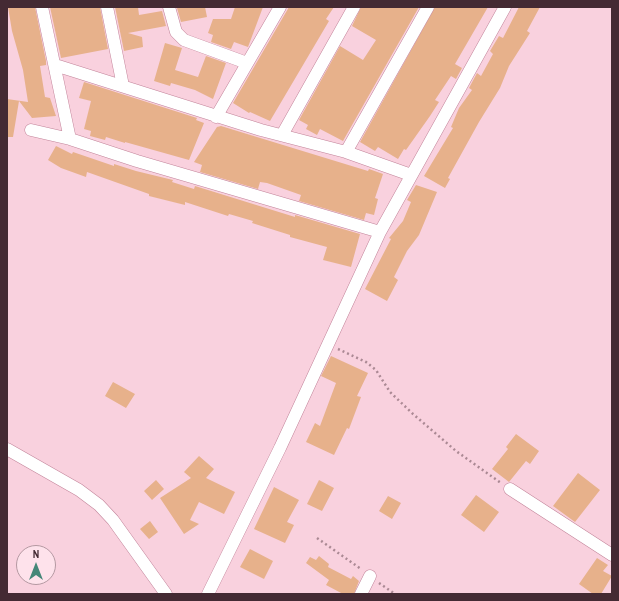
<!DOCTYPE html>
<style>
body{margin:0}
#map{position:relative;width:619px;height:601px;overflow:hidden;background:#f9d1de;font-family:"Archivo Narrow",sans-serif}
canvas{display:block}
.frame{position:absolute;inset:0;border:8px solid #442a33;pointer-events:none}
.north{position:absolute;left:16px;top:545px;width:40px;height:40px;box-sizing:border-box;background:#fee2eb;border:1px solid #b498a1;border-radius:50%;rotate:0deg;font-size:11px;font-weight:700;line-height:16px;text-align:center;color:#442a33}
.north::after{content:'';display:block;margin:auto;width:14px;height:18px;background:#458778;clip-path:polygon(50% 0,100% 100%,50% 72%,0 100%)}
</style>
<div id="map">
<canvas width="619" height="601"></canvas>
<div class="frame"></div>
<div class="north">N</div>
</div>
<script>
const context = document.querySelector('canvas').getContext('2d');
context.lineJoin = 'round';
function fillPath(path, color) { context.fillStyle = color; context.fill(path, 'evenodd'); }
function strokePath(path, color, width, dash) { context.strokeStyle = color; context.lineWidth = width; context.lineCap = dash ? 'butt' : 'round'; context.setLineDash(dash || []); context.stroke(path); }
fillPath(new Path2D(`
 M8,7H35L46,61V65L40,66L45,97L50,98L56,116L32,118L19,101L13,137H7V99L28,102L23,70L12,31Z
 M50,7H100L108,49L61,58Z
 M115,7H138L139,15L162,11L166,26L128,33L142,37L143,47L124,51Z
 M182,7H205L207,17L181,22L177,8Z
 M235,7H263L248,47L234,42L231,49L211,42L213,35L208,33L213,19H231Z
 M289,7H334L326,19L329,21L270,121L250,112L249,113L233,103Z
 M361,7H419L343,141L320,129L317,135L306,129L308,125L299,120L340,46L363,60L376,40L352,26Z
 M435,7H488L455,64L462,68L456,79L451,76L435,100L439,102L430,116L406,150L404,149L398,159L378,147L375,151L360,142Z
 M519,7H540L527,31L530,33L509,66L500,88L479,122L448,178L450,179L445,188L424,176L453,128L451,127L459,108L472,90L469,88L477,73L481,76L493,54L490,51L499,36L503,38Z
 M165,43L182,48L175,70L198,77L206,56L226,63L213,99L195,90L171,83L170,86L154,81Z
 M84,82L197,118L196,120L204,123L189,160L125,142V143L106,137L105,140L90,136L91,131L84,129L91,101L79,98Z
 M221,126L368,171L369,169L383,174L375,198L378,199L374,215L366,213L364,220L299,201L301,195L267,183L260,182L258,189L200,172L202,165L194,162L217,127Z
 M56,146L72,154L73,152L114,166V164L136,171L173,180L172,182L194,189L195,186L295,217V215L360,234L351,267L323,260L327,247L290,237V235L252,223L253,221L229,214L228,216L185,202V205L149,196V194L87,172L86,177L61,168L48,160Z
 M416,185L437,192L419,235L407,251L394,277L398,280L387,301L365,289L391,239L389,238L403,221L411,202L407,200Z
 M331,356L368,373L357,396L361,397L349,429L347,428L334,455L306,442L315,423L320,426L336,383L321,376Z
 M113,382L135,394L126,408L105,396Z
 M516,434L539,451L530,464L526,461L509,482L492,469L508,449L506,447Z
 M199,456L214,469L206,478L235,492L224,514L199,502L190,520L199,524L184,534L160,498L191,478L184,472Z
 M578,473L600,490L575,522L553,506Z
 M156,480L164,489L152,500L144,491Z
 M319,480L334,488L322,511L307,504Z
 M274,487L299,500L287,522L294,525L285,543L254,529Z
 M476,495L499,512L484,532L461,515Z
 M388,496L401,503L392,519L379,511Z
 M150,521L158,532L149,539L140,529Z
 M250,549L273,561L264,579L240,567Z
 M319,556L329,564L328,567L351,579L353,576L359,581L354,594H343L326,585L329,580L306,563L310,557L316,560Z
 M597,558L608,565L603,571L612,576L601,594H593L579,584Z`), '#e7b18b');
const street = new Path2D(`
 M42,7L70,139
 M107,7L123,86
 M169,7L176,32L184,40L247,63
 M55,65L261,130L346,152L411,175
 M216,117L280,7
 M31,130L70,139L137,161L380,232
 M282,135L354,7
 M346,152L428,7
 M7,449L79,490L99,505L113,520L166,594
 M510,489L612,555
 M208,594L280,448L380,232L505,7
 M361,594L370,576`);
strokePath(street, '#c2849a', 13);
strokePath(new Path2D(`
 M338,349L366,362L376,370L390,392L413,414L456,451L501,483
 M317,538L361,569
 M379,583L395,594`), '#ab8994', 2.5, [2, 3]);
strokePath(street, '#fff', 12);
</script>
